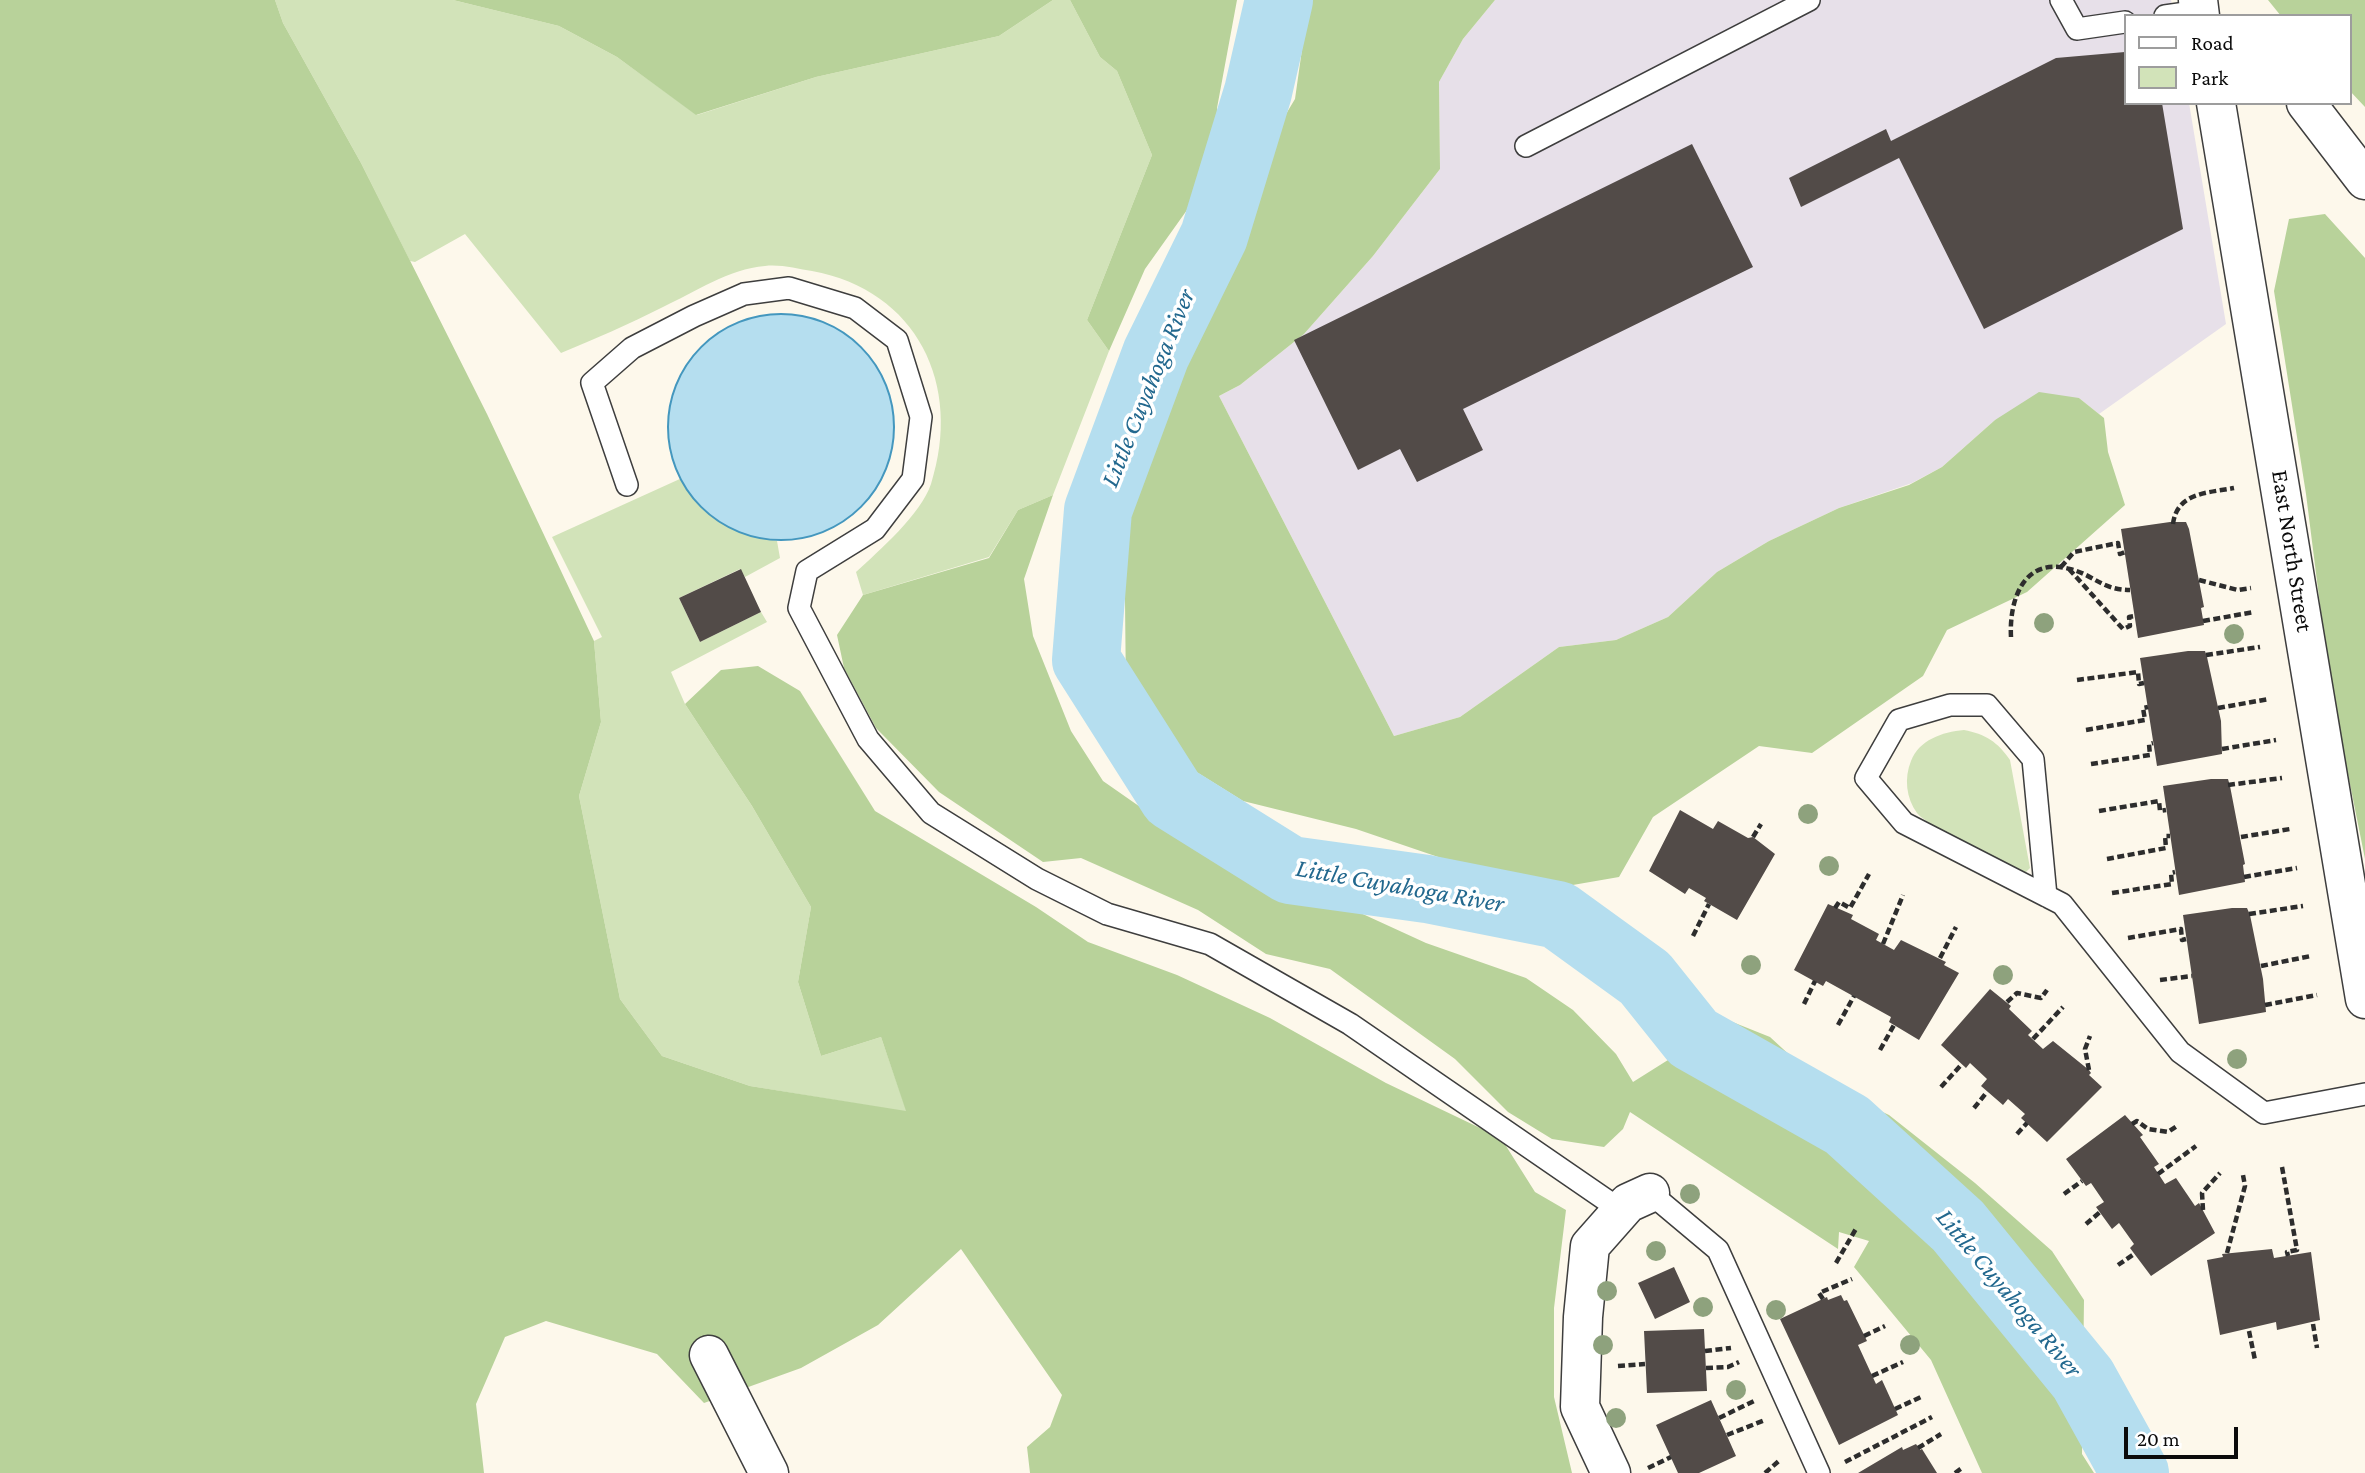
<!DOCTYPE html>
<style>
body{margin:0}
#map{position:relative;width:2365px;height:1473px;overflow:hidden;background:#fdf8eb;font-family:"Crimson Pro",serif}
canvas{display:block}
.legend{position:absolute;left:2124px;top:14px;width:228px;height:91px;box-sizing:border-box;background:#fff;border:2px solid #9d9d9d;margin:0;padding:9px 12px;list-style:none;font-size:21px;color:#0b0b0b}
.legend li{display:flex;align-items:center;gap:14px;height:35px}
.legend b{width:35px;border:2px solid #9d9d9d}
.scale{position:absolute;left:2124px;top:1427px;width:114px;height:32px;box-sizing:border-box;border:4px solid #0b0b0b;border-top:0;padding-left:9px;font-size:21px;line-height:24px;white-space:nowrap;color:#0b0b0b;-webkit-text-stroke:5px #fff;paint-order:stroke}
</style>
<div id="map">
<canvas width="2365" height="1473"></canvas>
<ul class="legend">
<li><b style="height:9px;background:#fff"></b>Road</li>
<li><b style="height:19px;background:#d2e3b9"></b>Park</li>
</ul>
<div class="scale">20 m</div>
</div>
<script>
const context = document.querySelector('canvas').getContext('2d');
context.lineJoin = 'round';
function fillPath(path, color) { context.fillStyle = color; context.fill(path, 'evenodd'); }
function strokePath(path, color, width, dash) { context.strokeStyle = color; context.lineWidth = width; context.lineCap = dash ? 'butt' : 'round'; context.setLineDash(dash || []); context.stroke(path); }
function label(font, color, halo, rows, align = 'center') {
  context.font = font + ' "Crimson Pro",serif'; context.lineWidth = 7; context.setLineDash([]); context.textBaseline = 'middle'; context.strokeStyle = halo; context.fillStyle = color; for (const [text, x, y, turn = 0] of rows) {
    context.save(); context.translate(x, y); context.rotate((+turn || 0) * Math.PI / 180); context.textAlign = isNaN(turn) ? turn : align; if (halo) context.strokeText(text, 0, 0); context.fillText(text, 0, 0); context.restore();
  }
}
fillPath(new Path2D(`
 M1495,0H2171L2174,16H2125V103H2189L2226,324L2099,414L2079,398L1995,420L1942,467L1912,483L1839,508L1769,541L1717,572L1668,617L1616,640L1559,647L1460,717L1394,736L1219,396L1240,385L1304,334L1373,256L1440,169L1439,82L1463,39Z`), '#e7e0e9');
fillPath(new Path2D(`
 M275,0H453L559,26L617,57L697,115L816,77L999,36L1053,0H1070L1100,57L1117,71L1152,155L1087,320L1109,351L1053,495L1018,510L989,557L863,595L856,572C879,551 921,514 931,484C963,385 917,290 812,271C798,269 780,264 765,266C729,269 695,292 663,307C629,324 595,339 561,353L465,234L415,262L410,261L361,163L283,23Z
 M682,478L685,488L741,533L777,541L780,558L745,577L740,569L679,598L700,642L761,612L767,622L671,672L685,704L752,806L811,907L798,982L821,1056L881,1037L907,1112L750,1086L662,1056L620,999L579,796L601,722L594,641L602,637L552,537Z
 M1964,730C1985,734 1998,742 2010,760L2030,868L2026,872L2020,873C2000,862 1927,826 1917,813C1906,798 1904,778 1911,761C1919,740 1942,732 1964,730Z`), '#d2e3b9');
fillPath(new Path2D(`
 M0,0H275L283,23L361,163L487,414L594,641L601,722L579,796L620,999L662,1056L750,1086L906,1111L881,1037L821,1056L798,982L811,907L752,806L685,704L721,670L758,666L800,691L875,811L1036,907L1088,942L1177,975L1270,1018L1386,1083L1501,1138L1535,1192L1566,1210L1554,1308V1397L1572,1473H1030L1027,1447L1050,1427L1062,1395L961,1249L878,1325L801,1368L704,1403L657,1354L546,1321L505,1337L476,1404L484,1473H0Z
 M453,0H1053L999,36L816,77L696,115L617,57L559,26Z
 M1070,0H1237L1217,108L1218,143L1187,210L1145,269L1109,351L1087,320L1152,155L1117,71L1100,57Z
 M1309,0H1495L1463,39L1439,82L1440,169L1373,256L1304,334L1240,385L1219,396L1394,736L1460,717L1559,647L1616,640L1668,617L1717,572L1769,541L1839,508L1909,485L1942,467L1995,420L2039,392L2079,398L2104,418L2108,452L2125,505L2027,592L1947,630L1923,676L1812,753L1759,746L1653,817L1619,877L1538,891L1356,829L1243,801L1174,758L1126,695L1124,507L1139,450L1180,345L1215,305L1260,193L1277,129L1295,99Z
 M2268,0H2365V107L2349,90V16H2281Z
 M2325,214L2365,258V859L2330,684L2306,494L2274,291L2289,219Z
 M1053,495L1024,579L1033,636L1071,731L1103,781L1156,818L1228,852L1276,883L1330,899L1426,943L1526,978L1573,1010L1616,1054L1633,1082L1730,1021L1770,1037L1819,1082L1889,1115L1975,1183L2052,1251L2084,1300L2082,1454L2094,1473H1982L1931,1360L1854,1267L1869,1241L1839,1232L1838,1249L1630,1112L1623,1129L1604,1147L1552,1139L1508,1112L1455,1059L1330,969L1266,954L1198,910L1081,858L1043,862L939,792L876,728L844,668L837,635L863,595L989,558L1018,510Z`), '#b8d29a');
const water = new Path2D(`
 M668 427a113 113 0 1 1 226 0a113 113 0 1 1-226 0Z`);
fillPath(water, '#b5deef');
strokePath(water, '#4497be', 2);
strokePath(new Path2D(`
 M1279,0L1258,92L1214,236L1156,354L1098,510L1086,660L1173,797L1290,870L1427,889L1558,915L1645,978L1693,1038L1847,1125L1958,1226L2083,1379L2135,1473`), '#b5deef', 68);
fillPath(new Path2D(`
 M2125,52V103H2162L2183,229L1984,329L1899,158L1801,207L1789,178L1886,129L1891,141L2056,58Z
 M1692,144L1753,267L1463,409L1483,450L1417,482L1400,449L1358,470L1294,340Z
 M2170,522H2186L2189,529L2204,607L2201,608L2204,625L2138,638L2121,529Z
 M741,569L761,612L700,642L679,598Z
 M2188,651H2205L2207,657L2221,721L2222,754L2157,766L2140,658Z
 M2211,779H2228L2230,786L2245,864L2243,865L2245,882L2179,895L2163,786Z
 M1680,810L1713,829L1718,821L1748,838L1753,837L1775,854L1737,920L1704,901L1706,898L1689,888L1685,894L1649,871Z
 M1828,904L1853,915L1851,919L1879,934L1876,940L1894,950L1901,940L1946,962L1944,965L1959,973L1919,1040L1889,1022L1891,1017L1826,981L1823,986L1794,970Z
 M2232,908H2247L2250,915L2263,979L2266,1012L2199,1024L2183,915Z
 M1990,989L2011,1006L2009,1009L2032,1031L2028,1035L2043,1049L2053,1041L2089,1070L2091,1073L2089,1075L2102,1087L2047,1142L2021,1118L2025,1114L2008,1099L2003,1105L1981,1086L1987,1079L1970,1063L1966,1068L1941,1045Z
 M2125,1115L2143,1135L2140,1137L2159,1164L2154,1167L2165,1184L2176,1178L2195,1206L2199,1203L2215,1233L2151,1276L2130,1248L2134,1244L2119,1223L2112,1229L2096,1207L2104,1202L2091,1183L2086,1186L2066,1159Z
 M2272,1249L2274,1258L2311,1252L2320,1320L2277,1330L2276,1322L2220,1335L2207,1260L2223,1257L2222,1254Z
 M1674,1267L1690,1302L1655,1319L1638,1283Z
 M1841,1295L1844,1301L1847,1300L1867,1341L1858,1345L1876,1384L1882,1380L1898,1415L1839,1445L1780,1319L1827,1297L1828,1300Z
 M1704,1329L1707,1391L1647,1393L1644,1331Z
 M1711,1400L1736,1456L1699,1473H1678L1656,1425Z
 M1916,1444L1920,1450L1922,1449L1937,1473H1858L1902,1447L1903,1450Z`), '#524b48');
const service = new Path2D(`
 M2061,0L2077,29L2125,22
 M2165,16L2200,11
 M1526,146L1809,0
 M627,485L592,383L632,348L694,316L744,294L789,288L855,308L897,340L921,417L913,479L875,529L807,571L799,608L868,739L931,813L1037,879L1107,914L1210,944L1350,1024L1622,1211
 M2046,896L2033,759L1987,705H1950L1899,720L1866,778L1904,823L2062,904L2180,1052L2264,1113L2365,1094
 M1650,1193L1718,1250L1819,1473`);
const minor = new Path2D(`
 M2306,103L2365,180
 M709,1355L769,1473
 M1611,1473L1580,1407L1583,1317L1590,1246L1628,1203L1650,1193`);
const tertiary = new Path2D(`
 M2198,0L2200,16
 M2216,103L2365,999`);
strokePath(service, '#3e3e3e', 24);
strokePath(minor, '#3e3e3e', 41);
strokePath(tertiary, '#3e3e3e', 41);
strokePath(new Path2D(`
 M2173,524C2177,492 2208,493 2234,488
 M2061,567L2074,552L2118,543L2120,554L2125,552
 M2069,569L2123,629L2130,626L2129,617L2135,616
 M2199,580L2238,590L2251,588
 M2203,621L2254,612
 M2011,637C2009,601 2023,556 2070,569C2094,575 2102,590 2130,590
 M2206,655L2260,647
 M2077,680L2138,672L2139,684L2144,683
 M2218,708L2269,699
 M2086,730L2145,720L2143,708L2148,707
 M2222,749L2276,740
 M2091,764L2150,755L2149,744L2153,743
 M2228,785L2282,778
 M2099,811L2159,801L2160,811L2166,810
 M1753,837L1761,824
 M2241,837L2290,829
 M2107,859L2166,848L2165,836H2170
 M2244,877L2297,868
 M2112,893L2172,884L2171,873L2175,872
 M1835,908L1839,902L1850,908L1869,874
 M2249,914L2303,906
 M1693,936L1709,904
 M2128,938L2181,929L2182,940L2186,939
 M1883,944L1903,895
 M1940,958L1956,927
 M2261,966L2311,956
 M2160,980L2192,976
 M2007,1002L2017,993L2041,998L2047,990
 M1804,1004L1815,981
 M2265,1005L2317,995
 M1838,1025L1854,996
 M2033,1039L2063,1007
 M1880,1050L1894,1025
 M2089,1070L2085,1049L2090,1036
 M1941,1087L1962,1064
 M1974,1108L1987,1092
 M2132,1124L2137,1121L2148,1129L2168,1132L2177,1126
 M2017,1134L2027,1123
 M2282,1167L2297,1250L2287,1252L2288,1256
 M2158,1174L2196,1146
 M2064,1194L2082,1181
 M2203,1210L2202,1193L2220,1173
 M2086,1224L2100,1212
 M2227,1253L2245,1186L2243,1175
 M1836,1263L1857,1227
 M2118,1265L2134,1254
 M1823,1299L1819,1293L1852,1279
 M2313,1324L2317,1348
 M2249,1331L2255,1360
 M1864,1336L1885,1326
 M1705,1351L1731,1348
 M1618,1366L1645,1364
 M1706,1368L1728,1367L1739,1362
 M1872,1376L1903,1362
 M1895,1409L1921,1397
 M1719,1418L1756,1400
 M1727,1435L1765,1420
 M1918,1448L1941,1434
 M1845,1462L1932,1417
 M1648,1468L1671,1457
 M1765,1473L1780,1460
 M1955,1473L1962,1468`), '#2d2d2d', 4.5, [7, 3.5]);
strokePath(service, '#fff', 21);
strokePath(minor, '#fff', 38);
strokePath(tertiary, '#fff', 38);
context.fillStyle = '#8ea27d';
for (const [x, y] of [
 [2044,623],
 [2234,634],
 [1808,814],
 [1829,866],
 [1751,965],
 [2003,975],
 [2237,1059],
 [1690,1194],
 [1656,1251],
 [1607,1291],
 [1703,1307],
 [1776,1310],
 [1603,1345],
 [1910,1345],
 [1736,1390],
 [1616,1418]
]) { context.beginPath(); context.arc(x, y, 10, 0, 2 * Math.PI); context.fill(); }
label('24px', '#0b0b0b', '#fff', [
 ["East North Street",2292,551,81]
]);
label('italic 26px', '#22688e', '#fff', [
 ["Little Cuyahoga River",1148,388,-68],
 ["Little Cuyahoga River",1400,886,10],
 ["Little Cuyahoga River",2009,1293,50]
]);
</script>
